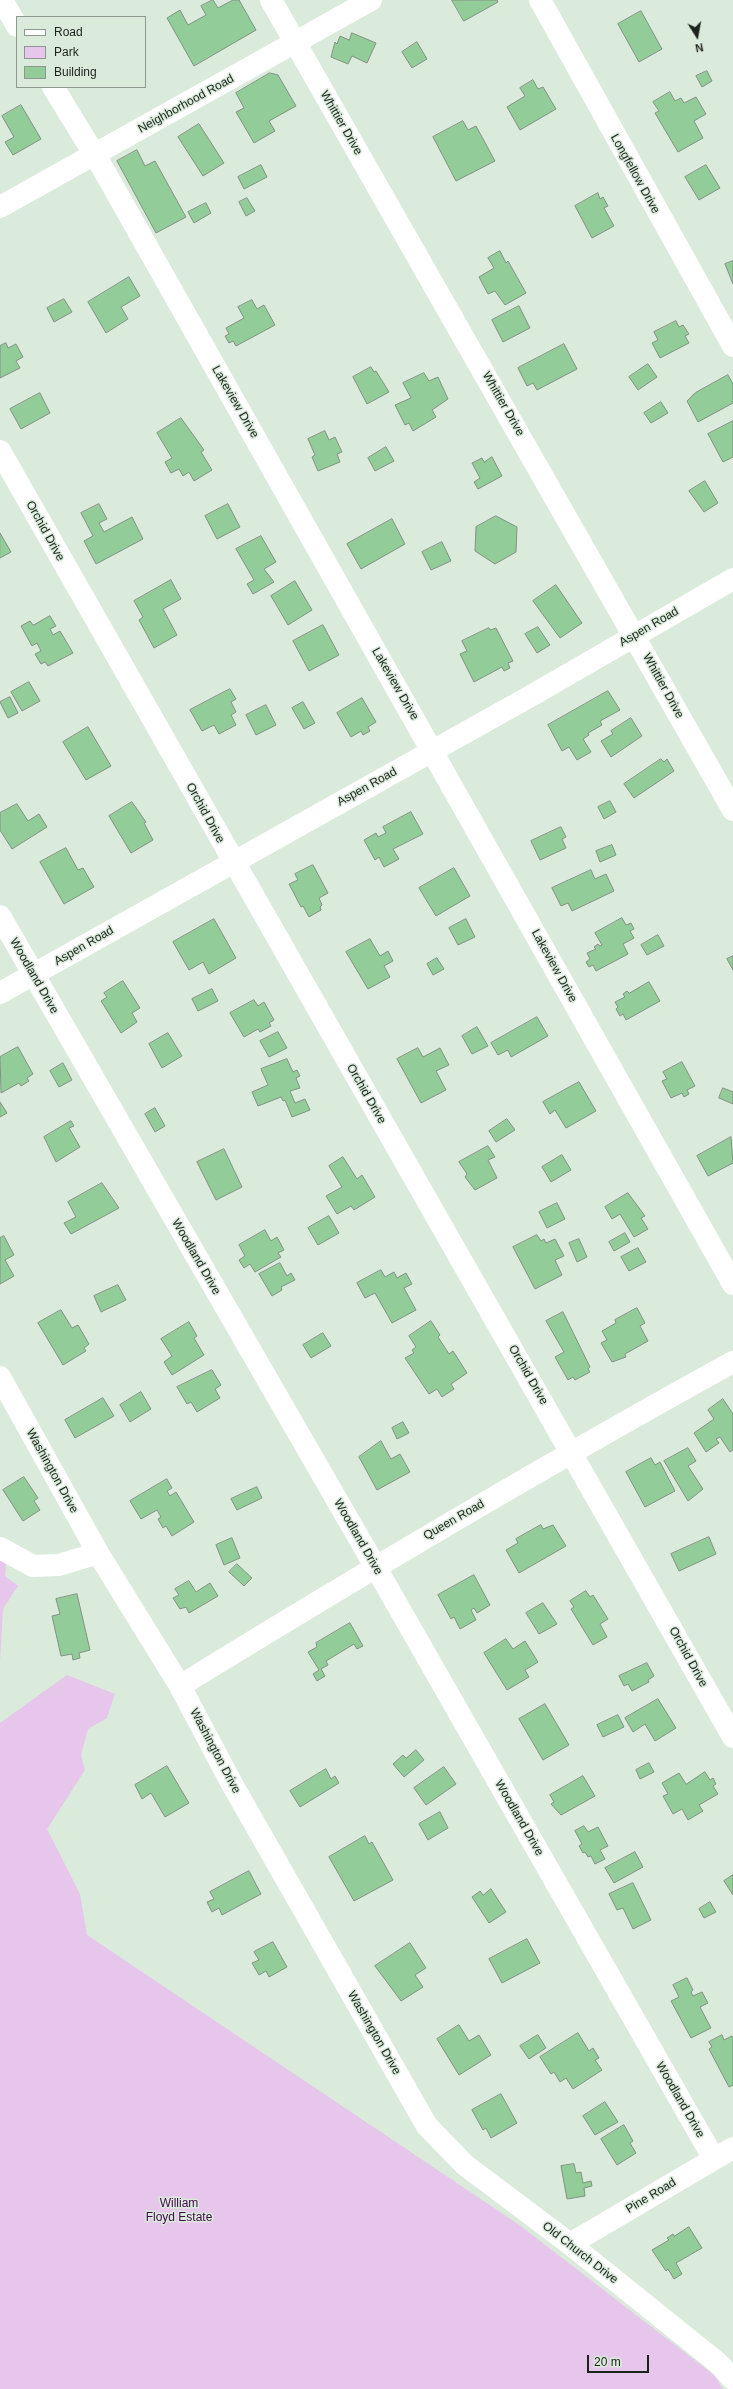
<!DOCTYPE html>
<style>
body{margin:0}
#map{position:relative;width:733px;height:2389px;overflow:hidden;background:#daeadb;font-family:Helvetica,sans-serif}
canvas{display:block}
.legend{position:absolute;left:16px;top:16px;width:130px;height:72px;box-sizing:border-box;background:#daeadb;border:1px solid #8e9a8f;margin:0;padding:5px 7px;list-style:none;font-size:12px;color:#1c221c}
.legend li{display:flex;align-items:center;gap:8px;height:20px}
.legend b{width:20px;border:1px solid #8e9a8f}
.north{position:absolute;left:677px;top:16px;width:40px;height:40px;-webkit-text-stroke:3px #daeadb;paint-order:stroke;rotate:169deg;font-size:11px;font-weight:700;line-height:16px;text-align:center;color:#1c221c}
.north::after{content:'';display:block;margin:auto;width:14px;height:18px;background:#1c221c;clip-path:polygon(50% 0,100% 100%,50% 72%,0 100%)}
.scale{position:absolute;left:587px;top:2355px;width:62px;height:18px;box-sizing:border-box;border:2px solid #1c221c;border-top:0;padding-left:5px;font-size:12px;line-height:14px;white-space:nowrap;color:#1c221c;-webkit-text-stroke:3px #daeadb;paint-order:stroke}
</style>
<div id="map">
<canvas width="733" height="2389"></canvas>
<ul class="legend">
<li><b style="height:5px;background:#fff"></b>Road</li>
<li><b style="height:11px;background:#e6c6eb"></b>Park</li>
<li><b style="height:11px;background:#92cc98"></b>Building</li>
</ul>
<div class="north">N</div>
<div class="scale">20 m</div>
</div>
<script>
const context = document.querySelector('canvas').getContext('2d');
context.lineJoin = 'round';
function fillPath(path, color) { context.fillStyle = color; context.fill(path, 'evenodd'); }
function strokePath(path, color, width, dash) { context.strokeStyle = color; context.lineWidth = width; context.lineCap = dash ? 'butt' : 'round'; context.setLineDash(dash || []); context.stroke(path); }
function label(font, color, halo, rows, align = 'center') {
  context.font = font + ' Helvetica,sans-serif'; context.lineWidth = 3; context.setLineDash([]); context.textBaseline = 'middle'; context.strokeStyle = halo; context.fillStyle = color; for (const [text, x, y, turn = 0] of rows) {
    context.save(); context.translate(x, y); context.rotate((+turn || 0) * Math.PI / 180); context.textAlign = isNaN(turn) ? turn : align; if (halo) context.strokeText(text, 0, 0); context.fillText(text, 0, 0); context.restore();
  }
}
fillPath(new Path2D(`
 M0,1560L6,1564L5,1576L18,1586L3,1609L0,1661Z
 M67,1675L115,1694L107,1718L88,1729L81,1755L85,1770L47,1829L80,1894L87,1935L518,2224L714,2375L723,2389H0V1723Z`), '#e6c6eb');
const building = new Path2D(`
 M213,0L218,8L233,0H239L256,30L194,66L167,18L180,10L188,25L206,15L201,6Z
 M452,0H497L498,2L464,21Z
 M641,11L662,49L639,62L618,24Z
 M352,33L376,43L367,63L352,56L348,64L331,57L335,42L337,44L340,36L349,40Z
 M417,42L427,59L412,68L402,52Z
 M707,71L712,81L702,87L696,76Z
 M270,73L278,75L296,106L269,121L275,131L254,143L236,112L244,108L236,93Z
 M533,80L538,89L543,87L556,109L520,130L507,107L525,96L520,88Z
 M670,92L675,101L681,98L684,103L696,97L706,114L694,121L703,138L678,152L655,113L659,111L653,102Z
 M21,105L41,139L13,155L5,142L14,137L2,116Z
 M463,121L468,130L476,126L495,161L456,181L433,137Z
 M199,124L224,163L203,176L178,137Z
 M137,150L145,166L155,161L186,217L156,233L117,161Z
 M261,165L267,177L244,189L238,177Z
 M706,165L720,188L699,200L685,177Z
 M598,193L600,199L603,197L608,206L604,208L614,226L592,238L575,206Z
 M247,198L255,211L246,216L239,202Z
 M206,203L211,213L194,223L188,212Z
 M500,251L506,263L508,261L526,293L505,305L495,291L488,294L479,277L494,268L488,258Z
 M733,261V284L725,264Z
 M129,277L140,296L121,307L128,319L106,333L88,302Z
 M64,299L72,312L54,322L47,308Z
 M252,300L257,309L264,305L275,325L236,346L233,341L229,343L225,336L229,334L226,328L244,318L238,307Z
 M519,306L530,328L503,342L492,320Z
 M676,321L679,327L683,325L689,334L685,336L689,343L660,358L652,343L658,340L654,332Z
 M6,343L8,348L16,344L23,357L16,361L20,368L0,378V346Z
 M564,344L577,369L537,390L533,383L527,386L518,368Z
 M648,364L657,377L638,390L629,377Z
 M371,367L374,372L376,371L389,392L367,404L353,377Z
 M424,373L429,381L438,377L448,399L432,410L436,417L413,431L409,423L405,425L395,405L411,398L403,383Z
 M728,375L733,384V403L698,422L687,401L695,393Z
 M40,393L50,413L21,429L10,409Z
 M661,402L668,413L651,423L644,413Z
 M181,418L204,450L201,452L212,470L194,481L189,472L183,476L179,469L171,473L165,462L172,458L157,433Z
 M733,421V457L723,462L708,434Z
 M325,431L329,440L335,437L342,452L337,454L340,462L318,471L312,457L315,455L308,439Z
 M386,447L394,461L375,471L368,458Z
 M492,457L502,476L478,489L474,482L480,478L472,463L482,458L484,462Z
 M705,481L718,503L704,512L689,491Z
 M99,504L107,519L99,523L104,532L132,517L143,539L96,564L84,541L93,536L81,513Z
 M228,504L240,527L217,539L205,516Z
 M496,516L517,527L516,552L495,564L475,551L476,527Z
 M392,519L405,544L361,569L347,544Z
 M0,533L11,552L0,558Z
 M261,536L276,562L264,569L274,582L253,594L247,584L254,580L236,549Z
 M442,542L451,561L431,570L422,552Z
 M171,580L181,599L163,609L177,635L154,648L139,620L143,617L134,601Z
 M295,581L312,610L288,625L271,596Z
 M556,585L582,623L560,638L533,601Z
 M50,616L56,626L50,629L53,635L60,631L73,653L48,666L45,662L41,664L35,654L41,651L37,643L32,646L21,626L30,621L33,625Z
 M323,625L339,655L309,671L293,641Z
 M538,627L550,645L537,653L525,634Z
 M489,628L490,630L496,628L513,661L508,663L510,668L504,671L502,667L474,682L460,654L467,651L462,641Z
 M29,682L40,701L22,711L11,692Z
 M230,689L236,699L231,702L236,712L231,715L236,725L219,734L214,725L202,731L190,710Z
 M608,691L620,710L600,721L602,725L588,733L589,735L583,739L591,752L577,760L569,747L562,751L548,725Z
 M10,697L18,713L8,718L0,702Z
 M362,698L376,722L368,727L370,731L363,735L361,731L351,737L337,713Z
 M303,702L315,723L304,729L292,708Z
 M266,705L276,725L256,735L246,715Z
 M631,718L642,736L611,757L601,741L613,734L611,731Z
 M88,727L111,766L86,780L63,742Z
 M661,759L664,762L667,759L674,771L634,798L624,784Z
 M610,801L616,812L604,819L598,807Z
 M132,802L146,822L144,823L153,840L131,853L109,816Z
 M17,804L28,821L39,814L47,827L12,849L0,830V813Z
 M411,812L423,834L393,849L399,859L384,867L379,857L375,860L364,840L376,833L378,837L386,833L383,827Z
 M561,827L566,837L562,839L566,848L540,860L531,841Z
 M612,845L616,855L600,862L596,851Z
 M66,848L78,870L83,868L94,887L64,904L40,862Z
 M313,865L328,893L319,898L322,905L320,907L321,910L309,917L303,906L301,907L289,884L298,880L295,874Z
 M454,868L470,896L436,916L419,888Z
 M591,870L595,879L606,874L614,891L572,911L568,903L561,906L552,888Z
 M622,918L626,925L631,923L634,929L630,931L634,938L623,944L628,954L596,971L593,965L589,967L586,962L590,959L587,953L596,949L594,947L598,944L600,946L602,945L595,933Z
 M214,919L236,958L209,974L203,962L189,970L173,942Z
 M466,919L475,937L458,945L449,928Z
 M658,935L664,946L647,955L641,945Z
 M370,939L380,956L388,951L393,961L384,966L390,977L368,989L346,952Z
 M733,956V970L727,959Z
 M437,958L444,969L433,975L427,964Z
 M123,981L140,1008L132,1013L137,1022L121,1033L101,1001L107,997L104,993Z
 M649,982L660,1001L626,1020L623,1014L620,1016L616,1009L618,1007L615,1002L625,997L623,994L627,991L629,993Z
 M212,989L218,1001L198,1011L192,999Z
 M254,1000L258,1006L264,1002L274,1020L269,1023L271,1026L260,1032L258,1029L244,1037L230,1013Z
 M537,1017L548,1036L511,1057L508,1050L498,1055L491,1043Z
 M477,1027L488,1046L472,1054L462,1036Z
 M278,1032L287,1048L269,1057L260,1041Z
 M168,1033L182,1056L162,1068L149,1044Z
 M18,1047L33,1074L27,1078L29,1081L21,1086L19,1083L1,1093L0,1057Z
 M418,1048L423,1057L440,1048L449,1065L436,1071L446,1090L421,1103L397,1059Z
 M287,1059L293,1072L297,1070L300,1076L296,1078L300,1088L290,1091L295,1103L305,1099L310,1110L292,1117L285,1100L283,1101L281,1097L258,1106L252,1092L268,1085L261,1069Z
 M682,1062L695,1086L687,1090L689,1094L684,1097L682,1093L671,1098L662,1081L667,1079L663,1072Z
 M63,1063L72,1080L59,1087L50,1071Z
 M579,1082L596,1111L566,1128L555,1110L550,1114L543,1102Z
 M723,1088L733,1092V1104L719,1098Z
 M0,1102L7,1113L0,1117Z
 M155,1108L165,1126L155,1132L145,1114Z
 M507,1119L515,1130L496,1142L489,1131Z
 M71,1121L74,1126L69,1128L80,1147L56,1162L44,1137Z
 M731,1137L733,1163L708,1176L697,1156Z
 M488,1146L495,1157L488,1160L497,1178L475,1190L465,1177L467,1174L459,1162Z
 M224,1149L242,1187L216,1200L197,1162Z
 M562,1155L571,1170L551,1182L542,1167Z
 M343,1157L357,1179L362,1175L375,1197L354,1210L351,1206L337,1214L326,1196L342,1187L329,1166Z
 M102,1183L119,1208L71,1234L64,1223L76,1217L68,1202Z
 M628,1193L645,1216L641,1218L648,1229L634,1237L620,1214L612,1219L605,1207Z
 M557,1203L565,1219L547,1228L539,1212Z
 M329,1216L339,1233L318,1245L308,1228Z
 M265,1230L271,1241L277,1237L284,1250L278,1253L281,1257L255,1272L250,1264L244,1268L239,1260L245,1256L239,1245Z
 M625,1233L630,1242L614,1251L609,1242Z
 M537,1235L541,1241L544,1239L546,1243L555,1239L564,1256L555,1260L562,1275L535,1289L513,1247Z
 M4,1236L14,1255L5,1260L14,1276L0,1284V1238Z
 M579,1239L587,1257L577,1262L569,1243Z
 M638,1248L646,1262L629,1271L621,1257Z
 M280,1263L287,1276L291,1273L295,1280L281,1287L282,1290L272,1296L259,1274Z
 M381,1270L385,1277L394,1272L397,1278L406,1273L412,1284L404,1288L416,1310L392,1323L375,1293L365,1298L357,1283Z
 M118,1285L126,1300L101,1312L94,1296Z
 M637,1308L645,1323L640,1326L648,1341L625,1354L626,1357L612,1362L601,1343L607,1340L602,1331L616,1323L615,1320Z
 M61,1310L72,1328L78,1325L89,1344L84,1348L86,1351L63,1365L38,1323Z
 M563,1312L590,1367L588,1369L590,1372L575,1380L573,1377L568,1380L555,1357L564,1352L546,1321Z
 M431,1321L440,1335L438,1337L449,1354L453,1351L467,1373L451,1384L454,1389L442,1397L437,1389L429,1394L405,1358L414,1353L412,1350L416,1347L409,1336Z
 M189,1322L197,1336L194,1338L204,1355L172,1375L164,1362L172,1356L161,1339Z
 M323,1333L331,1346L311,1358L303,1345Z
 M212,1370L221,1385L215,1389L220,1398L197,1412L191,1402L187,1404L177,1387Z
 M141,1392L151,1409L130,1422L120,1405Z
 M103,1398L114,1416L75,1438L65,1420Z
 M723,1399L733,1414V1450L730,1452L720,1437L716,1439L719,1443L706,1452L694,1433L714,1419L708,1410Z
 M403,1422L409,1433L397,1439L392,1428Z
 M381,1441L391,1459L400,1454L410,1472L377,1490L359,1457Z
 M688,1448L696,1461L688,1466L703,1489L688,1501L664,1461Z
 M651,1458L655,1465L660,1462L675,1491L645,1507L626,1472Z
 M24,1477L38,1498L34,1501L40,1510L23,1521L3,1490Z
 M167,1479L172,1488L167,1491L170,1496L176,1492L194,1522L172,1536L166,1526L163,1528L158,1519L161,1517L157,1510L141,1519L130,1501Z
 M257,1487L262,1498L237,1510L231,1499Z
 M541,1525L543,1529L553,1525L566,1546L519,1573L506,1550L518,1543L516,1539Z
 M709,1537L716,1554L679,1571L671,1554Z
 M232,1538L240,1558L224,1565L216,1545Z
 M237,1564L252,1578L244,1586L229,1572Z
 M474,1575L490,1605L477,1613L474,1608L471,1610L476,1620L460,1629L454,1617L451,1619L438,1595Z
 M189,1581L196,1592L210,1583L218,1596L189,1613L186,1607L180,1609L173,1598L179,1595L175,1589Z
 M586,1591L590,1597L593,1595L608,1619L600,1624L607,1637L593,1645L571,1609L574,1607L570,1601Z
 M77,1594L90,1650L79,1653L80,1658L73,1660L72,1654L61,1656L52,1616L60,1614L56,1599Z
 M543,1603L557,1624L539,1634L526,1613Z
 M350,1623L363,1646L357,1649L354,1644L326,1661L328,1665L321,1669L325,1676L317,1681L313,1674L319,1670L308,1652L317,1647L316,1643Z
 M506,1639L513,1649L525,1641L538,1662L525,1670L529,1677L507,1690L484,1653Z
 M647,1663L654,1676L648,1680L649,1682L632,1691L628,1684L624,1686L619,1676Z
 M658,1699L676,1728L655,1741L645,1724L633,1732L625,1718Z
 M545,1704L569,1745L543,1760L519,1719Z
 M618,1715L624,1727L603,1737L597,1725Z
 M416,1750L424,1760L404,1777L393,1764L403,1755L406,1758Z
 M649,1763L654,1772L640,1779L636,1770Z
 M167,1766L189,1803L165,1817L151,1793L142,1799L135,1785Z
 M444,1767L456,1784L426,1805L414,1788Z
 M326,1769L331,1779L335,1776L339,1783L300,1807L290,1791Z
 M705,1772L710,1780L713,1778L716,1784L713,1786L718,1794L699,1805L703,1811L688,1820L682,1809L673,1814L663,1796L668,1794L662,1783L679,1773L686,1784Z
 M583,1776L595,1796L561,1815L551,1804L554,1802L550,1795Z
 M440,1812L448,1828L428,1840L419,1824Z
 M584,1826L588,1832L598,1827L608,1846L600,1850L605,1859L595,1864L591,1856L588,1857L585,1852L583,1853L579,1846L582,1844L575,1831Z
 M365,1836L369,1844L372,1842L393,1880L354,1901L329,1857Z
 M635,1852L643,1867L614,1883L605,1868Z
 M249,1871L261,1894L222,1915L219,1908L212,1912L207,1902L214,1899L210,1892Z
 M733,1875V1895L724,1881Z
 M633,1883L651,1920L633,1929L623,1908L617,1910L609,1894Z
 M491,1889L506,1912L489,1923L472,1897L480,1891L483,1895Z
 M710,1902L716,1912L704,1918L699,1909Z
 M527,1939L540,1963L502,1983L489,1959Z
 M273,1942L287,1967L269,1977L266,1971L259,1975L252,1963L259,1960L254,1952Z
 M410,1943L426,1968L415,1975L423,1987L401,2001L375,1966Z
 M687,1978L693,1990L691,1992L693,1996L702,1992L708,2003L700,2007L711,2028L691,2038L671,2001L679,1997L673,1985Z
 M459,2025L469,2041L479,2035L491,2055L459,2075L437,2039Z
 M578,2033L589,2051L593,2048L599,2058L595,2060L602,2070L573,2089L566,2078L560,2082L554,2072L551,2074L540,2057Z
 M538,2035L546,2048L529,2059L520,2046Z
 M722,2035L724,2040L732,2036L733,2038V2085L729,2087L709,2049L712,2047L709,2042Z
 M501,2094L517,2123L491,2138L486,2128L483,2130L472,2110Z
 M605,2102L618,2122L595,2135L583,2116Z
 M624,2125L633,2141L630,2143L636,2153L617,2165L601,2139Z
 M574,2164L576,2173L581,2172L583,2183L591,2181L592,2186L584,2188L585,2196L567,2199L561,2166Z
 M689,2227L702,2248L676,2263L682,2274L674,2279L668,2269L666,2271L652,2250L669,2240L667,2238L673,2234L674,2236Z`);
fillPath(building, '#92cc98');
strokePath(building, '#839284', 1);
strokePath(new Path2D(`
 M2,0L17,26
 M271,0L733,810
 M540,0L733,346
 M53,87L102,167L733,1284
 M0,207L371,0
 M0,451C243,881 490,1308 733,1737
 M0,916L375,1566L714,2159
 M0,993L536,693L733,579
 M0,1377L98,1553L180,1686L232,1784L427,2126L465,2165L570,2244L718,2363L733,2379
 M0,1548L33,1566L59,1565L98,1553
 M180,1686C362,1574 546,1465 733,1362
 M570,2244L733,2148`), '#fff', 22);
label('12px', '#1c221c', '#daeadb', [
 ["Neighborhood Road",186,104,-29],
 ["Whittier Drive",341,123,60],
 ["Longfellow Drive",635,174,61],
 ["Lakeview Drive",235,402,60],
 ["Whittier Drive",503,404,60],
 ["Orchid Drive",45,531,61],
 ["Aspen Road",649,627,-30],
 ["Lakeview Drive",395,684,60],
 ["Whittier Drive",663,686,61],
 ["Aspen Road",367,787,-29],
 ["Orchid Drive",205,813,61],
 ["Aspen Road",84,946,-30],
 ["Lakeview Drive",554,966,61],
 ["Woodland Drive",34,976,60],
 ["Orchid Drive",366,1094,60],
 ["Woodland Drive",196,1257,60],
 ["Orchid Drive",528,1375,60],
 ["Washington Drive",52,1471,61],
 ["Queen Road",454,1520,-30],
 ["Woodland Drive",358,1537,60],
 ["Orchid Drive",688,1657,61],
 ["Washington Drive",215,1751,62],
 ["Woodland Drive",519,1818,60],
 ["Washington Drive",374,2033,60],
 ["Woodland Drive",680,2100,60],
 ["Pine Road",651,2196,-31],
 ["Old Church Drive",580,2253,38]
]);
label('12px', '#44064d', '#daeadb', [
 ["William",179,2204],
 ["Floyd Estate",179,2218]
]);
</script>
